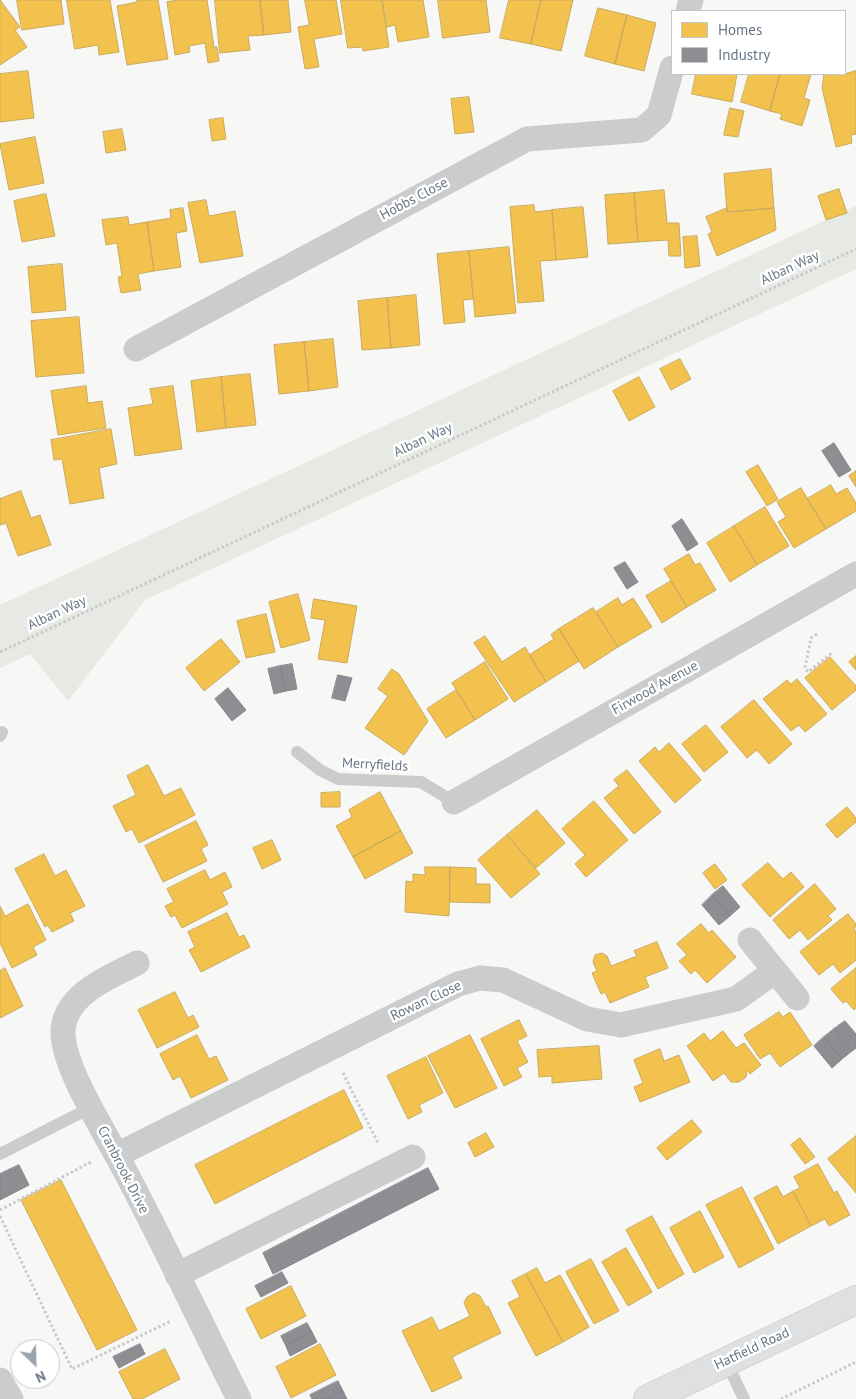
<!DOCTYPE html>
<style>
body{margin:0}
#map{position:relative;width:856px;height:1399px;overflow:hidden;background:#f7f7f6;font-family:"PT Sans",sans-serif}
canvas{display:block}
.legend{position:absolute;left:671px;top:10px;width:175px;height:65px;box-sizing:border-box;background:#fff;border:1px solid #c3c8ce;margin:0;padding:6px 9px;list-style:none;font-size:15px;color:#687685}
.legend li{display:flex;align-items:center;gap:10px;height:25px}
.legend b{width:25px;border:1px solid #c3c8ce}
.north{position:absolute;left:10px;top:1339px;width:50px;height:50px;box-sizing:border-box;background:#fff;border:1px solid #c3c8ce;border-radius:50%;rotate:156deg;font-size:14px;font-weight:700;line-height:20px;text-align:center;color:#687685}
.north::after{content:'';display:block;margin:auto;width:18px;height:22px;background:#9aa3ad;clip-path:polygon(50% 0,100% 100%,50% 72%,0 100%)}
</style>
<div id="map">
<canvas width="856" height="1399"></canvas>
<ul class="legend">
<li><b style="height:14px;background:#f2c14e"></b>Homes</li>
<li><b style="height:14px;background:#8d8d92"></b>Industry</li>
</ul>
<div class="north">N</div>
</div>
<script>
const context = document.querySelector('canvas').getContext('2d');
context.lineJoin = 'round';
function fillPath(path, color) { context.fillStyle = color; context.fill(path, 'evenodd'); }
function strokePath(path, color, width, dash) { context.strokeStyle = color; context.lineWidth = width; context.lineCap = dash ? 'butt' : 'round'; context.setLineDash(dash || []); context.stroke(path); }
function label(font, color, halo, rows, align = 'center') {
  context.font = font + ' "PT Sans",sans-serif'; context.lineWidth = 5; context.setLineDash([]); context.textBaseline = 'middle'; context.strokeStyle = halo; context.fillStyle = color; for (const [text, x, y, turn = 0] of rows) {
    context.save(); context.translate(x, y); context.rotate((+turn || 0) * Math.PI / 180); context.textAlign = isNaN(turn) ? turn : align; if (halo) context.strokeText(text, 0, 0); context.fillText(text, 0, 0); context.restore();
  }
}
fillPath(new Path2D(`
 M856,206V269L145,600L68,701L30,654L0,668V605Z`), '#e6e9e4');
const homes = new Path2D(`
 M0,0L20,27L15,30L27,47L0,65Z
 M17,0H61L64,24L22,30Z
 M67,0H110L119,52L99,55L98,45L75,49Z
 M137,0H158L168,59L127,65L117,6L137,2Z
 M179,0H207L214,47H217L219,61L208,63L205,43L189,46L190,52L175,55L167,2Z
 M215,0H260L264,35L248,36L250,50L220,53Z
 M260,0H288L291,32L264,35Z
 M305,0H336L342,34L314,39L319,67L305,69L298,27L309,25Z
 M341,0H382L389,47L363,51L362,47L348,48Z
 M383,0H423L429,37L398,42L395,25L387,27Z
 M438,0H486L490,32L443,38Z
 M509,0H541L531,44L500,38Z
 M541,0H573L561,51L531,44Z
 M598,8L627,15L615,64L585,56Z
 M627,15L656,23L644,71L615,64Z
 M28,71L34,118L0,122V74Z
 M856,71V134L851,135L852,143L836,147L822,88L824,74H844Z
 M696,74H737L732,102L692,94Z
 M749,74H780L770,111L741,102Z
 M780,74H811L804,98L810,100L802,126L780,119L782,114L770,111Z
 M469,97L474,132L455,134L451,99Z
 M730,108L744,111L738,137L724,135Z
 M223,118L226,139L212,141L209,120Z
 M122,129L126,150L106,153L103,132Z
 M35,137L44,183L9,190L0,144Z
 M771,169L774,208L727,212L724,174Z
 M839,189L847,213L826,220L818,196Z
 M664,190L667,223H679L681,256H669L668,240L638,242L634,193Z
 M634,193L638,242L608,244L605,195Z
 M46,194L55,236L22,242L14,201Z
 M206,200L209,216L235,211L243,256L200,263L188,203Z
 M534,205L535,212L552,210L556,260L540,261L544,301L518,303L510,207Z
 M583,207L588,257L556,260L552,210Z
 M183,208L187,231L176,233L181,267L154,271L147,222L171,218L170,210Z
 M727,208V212L774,208L776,230L717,256L708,234L712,232L706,217Z
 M128,217L129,225L147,222L154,271L138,274L141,290L121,293L118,277L122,276L117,243L106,245L102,220Z
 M697,236L700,266L685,268L683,237Z
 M509,247L516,313L475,317L469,251Z
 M469,251L473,299L463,300L465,322L444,324L437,254Z
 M62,264L66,310L32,313L28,267Z
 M416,295L420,345L391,348L387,298Z
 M387,298L391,348L362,350L358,301Z
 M79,317L84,373L36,377L31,321Z
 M333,339L338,387L309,391L304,342Z
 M304,342L309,391L279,394L274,345Z
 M680,359L691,379L671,390L660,369Z
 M250,374L256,425L226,428L221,377Z
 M221,377L226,428L197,432L191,381Z
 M639,377L655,407L629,421L613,391Z
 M86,386L88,403L102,401L106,428L58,435L51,391Z
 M173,386L182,449L135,456L128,408L153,404L150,389Z
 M111,429L117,464L99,468L104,498L70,504L62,459L54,460L51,440Z
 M758,465L778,499L767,506L746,472Z
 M856,471V487L849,476Z
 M831,485L836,494L847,488L856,503V511L826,529L807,499Z
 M801,488L826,529L794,548L778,522L786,517L777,502Z
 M21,491L31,518L40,515L51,545L18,556L6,523L0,525V499Z
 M765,507L789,546L757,565L734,526Z
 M734,526L757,565L730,582L707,543Z
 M689,554L695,565L700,563L716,590L687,607L664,569Z
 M671,581L687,607L662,623L646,596Z
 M298,594L310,640L281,648L269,602Z
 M618,598L622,605L633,598L652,627L618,647L596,612Z
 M314,599L357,606L347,663L318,659L325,620L311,618Z
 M593,608L618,647L584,669L559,629Z
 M266,614L275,652L246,658L237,621Z
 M559,629L579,661L546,682L529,655L554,639L551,635Z
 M485,636L502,662L525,647L546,682L514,702L474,643Z
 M221,639L240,662L204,691L186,668Z
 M856,656V670L849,662Z
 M830,657L856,686V690L832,710L805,678Z
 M485,662L508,699L475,720L452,683Z
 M392,669L399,674L428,721L404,755L365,728L388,696L378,689Z
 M797,679L827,714L805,732L799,725L791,731L763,699L787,680L791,684Z
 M456,690L475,720L446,738L427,709Z
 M754,700L792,744L769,764L757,750L747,758L721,727Z
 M706,725L728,752L704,772L682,744Z
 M669,743L701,780L675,803L639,761L655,747L659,752Z
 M148,765L164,796L181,788L195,815L139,843L132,829L126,832L113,806L136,795L127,776Z
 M627,770L661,812L634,834L604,798L619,786L614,780Z
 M340,792V807H321V793Z
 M380,792L401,831L353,857L336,826L352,817L349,810Z
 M594,801L628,840L586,877L575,864L585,855L562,829Z
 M847,807L856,818V822L837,838L826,825Z
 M537,810L565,843L536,868L507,835Z
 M196,821L208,845L201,849L207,861L163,882L145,846Z
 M401,831L413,853L365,879L353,857Z
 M507,835L540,874L511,898L478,860Z
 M272,840L281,860L262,869L253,848Z
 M44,854L55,876L66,870L85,906L70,913L74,921L52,932L48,925L45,927L15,869Z
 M768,863L783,879L791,872L804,887L770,917L742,885Z
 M715,864L727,880L715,889L703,873Z
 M425,867H450L449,916L405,912L406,881L413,882V874L425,875Z
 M450,867L476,868V884H490V903L450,902Z
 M205,870L210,880L225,872L232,887L222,892L228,904L182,928L175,915L171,917L165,906L174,902L167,889Z
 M815,884L836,909L828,916L832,920L808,940L800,930L789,939L773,920Z
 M28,904L46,940L33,947L37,955L12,968L0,943V906L5,916Z
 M227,913L239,937L244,935L250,947L201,972L189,950L195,947L188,932Z
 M848,914L856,924L854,931H856V960L840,973L833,964L819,975L800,952Z
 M701,924L709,933L712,930L736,957L707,983L695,970L691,974L679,961L687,955L677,944Z
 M657,942L668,968L645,977L649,987L610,1003L605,992L601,994L592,973L597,971L593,962L595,955L602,953L607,956L611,966L637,956L634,951Z
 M5,968L23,1006L0,1018V971Z
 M856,968V1008L854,1010L846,1001L843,1003L831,989Z
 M175,992L188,1018L193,1015L199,1027L157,1048L138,1010Z
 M779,1012L783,1017L790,1012L812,1045L780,1067L770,1053L760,1059L744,1035Z
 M519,1020L527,1036L517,1041L528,1062L517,1068L522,1077L504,1086L481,1039Z
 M723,1031L736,1048L744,1043L761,1065L750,1074L747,1070L746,1077L739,1082H731L724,1073L713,1081L687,1046L704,1033L710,1041Z
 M197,1035L209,1059L216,1056L228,1080L191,1098L180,1076L173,1080L160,1054Z
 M470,1035L497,1088L455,1108L428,1056Z
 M599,1046L602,1079L552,1083V1076L539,1077L537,1050Z
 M660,1049L664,1061L679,1055L690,1082L640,1102L634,1087L643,1083L634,1060Z
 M426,1057L443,1093L419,1105L422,1112L408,1119L387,1076Z
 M344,1090L363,1128L215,1204L195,1165Z
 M692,1120L702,1132L667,1160L657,1148Z
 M486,1133L494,1147L475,1157L468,1143Z
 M856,1136V1193L828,1159Z
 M800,1138L815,1157L805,1164L791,1145Z
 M818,1164L834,1193L837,1191L850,1215L829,1226L825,1219L811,1226L793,1191L800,1188L794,1177Z
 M61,1180L137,1330L97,1350L21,1200Z
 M777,1186L783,1197L793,1191L811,1226L778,1244L754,1198Z
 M742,1187L774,1249L739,1268L706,1205Z
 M700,1211L724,1257L694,1273L670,1228Z
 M652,1216L684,1274L658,1289L626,1230Z
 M626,1248L652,1292L628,1306L602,1262Z
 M591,1259L619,1311L594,1324L566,1272Z
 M537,1268L545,1283L560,1275L589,1327L563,1342L526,1274Z
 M526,1274L563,1342L536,1356L508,1303L520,1297L512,1281Z
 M291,1286L306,1316L261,1339L246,1309Z
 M474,1293L480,1296L486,1307L488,1306L501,1333L452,1357L462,1378L432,1392L402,1331L432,1317L439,1331L470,1316L464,1303L467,1297Z
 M320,1344L336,1375L291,1398L276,1367Z
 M165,1349L180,1379L142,1399H133L119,1372Z`);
fillPath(homes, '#f2c14e');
strokePath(homes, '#c9aa5e', 1);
const industry = new Path2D(`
 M834,443L851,470L839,477L822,451Z
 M682,519L698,544L687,551L672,526Z
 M625,562L638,582L627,589L614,568Z
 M292,664L297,689L286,691L280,666Z
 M280,666L286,691L274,694L268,669Z
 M338,675L352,678L345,701L332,698Z
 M228,688L246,710L232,721L215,699Z
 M723,886L740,907L730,916L712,895Z
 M712,895L730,916L719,925L702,905Z
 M845,1021L856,1034V1048L852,1051L834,1029Z
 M834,1029L852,1051L842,1059L824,1037Z
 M824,1037L842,1059L832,1068L814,1046Z
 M19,1165L29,1185L0,1200V1174Z
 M428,1168L439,1189L273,1274L263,1253Z
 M282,1272L288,1283L261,1297L255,1286Z
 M307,1323L312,1332L286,1346L281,1336Z
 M312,1332L317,1342L290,1356L286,1346Z
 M140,1344L145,1354L119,1368L113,1357Z
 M338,1381L343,1391L327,1399H312L310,1395Z
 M343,1391L347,1399H327Z`);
fillPath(industry, '#8d8d92');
strokePath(industry, '#82868e', 1);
const primary = new Path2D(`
 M648,1399L856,1300`);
strokePath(primary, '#d3d3d4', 30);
strokePath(new Path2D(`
 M817,634L811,638L805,668L808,672L833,652
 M0,652L856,249
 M343,1073L378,1143
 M0,1210L91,1162
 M0,1216L72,1369L171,1321
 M781,1399L856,1362`), '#c9cacb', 3, [2.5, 2.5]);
strokePath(new Path2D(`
 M0,736L2,732
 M297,752L320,770L338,779L421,782L454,802
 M0,1154L90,1108
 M726,1361L744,1399`), '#cbcccd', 12);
strokePath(new Path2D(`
 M688,11L691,0
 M136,349L527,139L642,130L659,115L672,68
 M454,802L856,574
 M750,940L797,998
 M137,963C110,977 64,994 63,1032C63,1066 100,1124 117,1156C160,1235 198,1318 239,1399
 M117,1155L458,984L480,978L503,980L587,1019L621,1025L736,999L775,971
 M177,1275L413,1157
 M0,1380L11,1399`), '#cbcccd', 25);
strokePath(primary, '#dfe0e1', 28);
label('14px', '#687685', '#fff', [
 ["Hobbs Close",414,199,-28],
 ["Alban Way",790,268,-25],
 ["Alban Way",423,440,-25],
 ["Alban Way",57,613,-25],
 ["Firwood Avenue",655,688,-29],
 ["Merryfields",375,765,3],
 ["Rowan Close",426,1001,-25],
 ["Cranbrook Drive",123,1170,63],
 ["Hatfield Road",752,1349,-25]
]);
</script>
